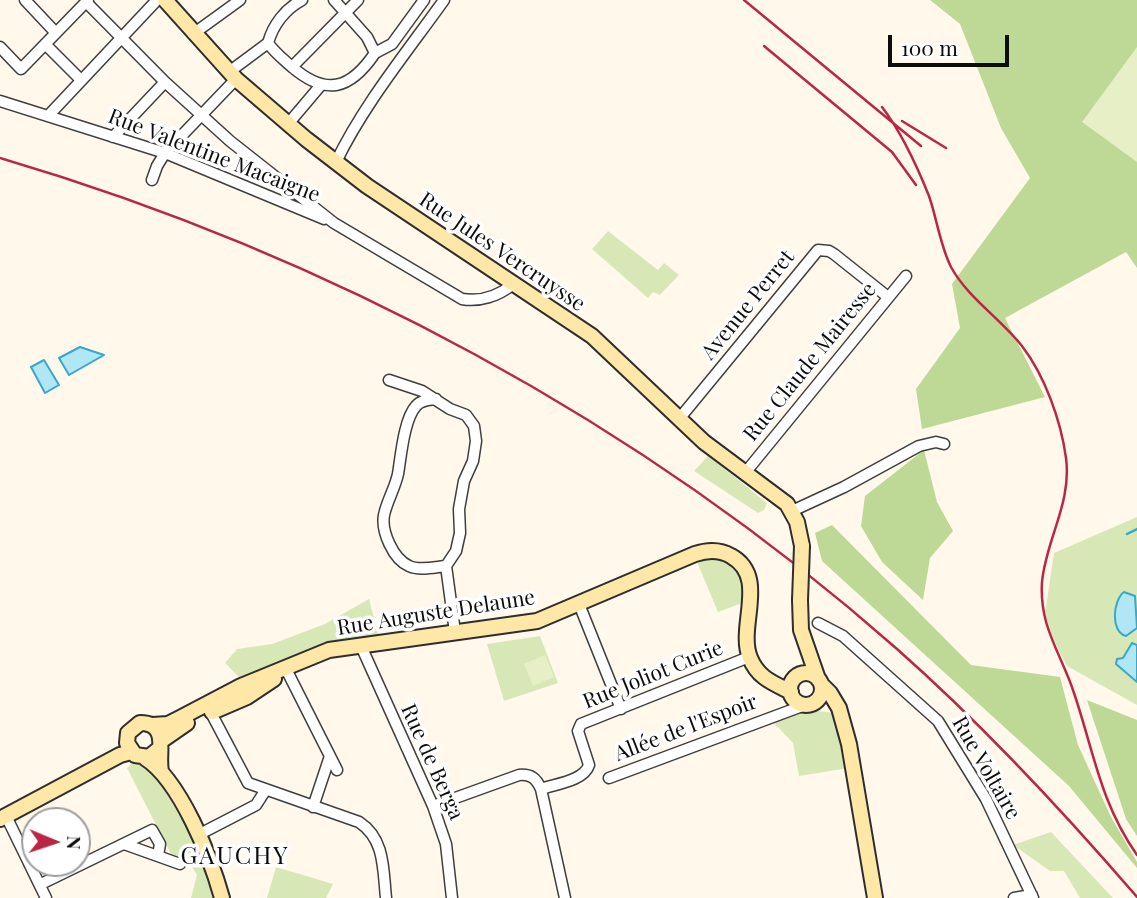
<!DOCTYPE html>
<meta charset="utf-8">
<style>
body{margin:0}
#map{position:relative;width:1137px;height:898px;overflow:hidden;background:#fff8eb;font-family:"Playfair Display",serif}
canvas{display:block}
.north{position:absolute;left:21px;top:807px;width:70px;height:70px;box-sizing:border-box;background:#fff;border:2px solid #9e9e9e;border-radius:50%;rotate:92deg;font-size:19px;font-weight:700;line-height:28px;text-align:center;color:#0c0c0c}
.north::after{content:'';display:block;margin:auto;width:24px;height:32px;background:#b92744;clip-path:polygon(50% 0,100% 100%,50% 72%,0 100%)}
.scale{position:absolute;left:888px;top:35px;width:121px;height:32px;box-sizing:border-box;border:4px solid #0c0c0c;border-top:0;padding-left:9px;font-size:21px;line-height:24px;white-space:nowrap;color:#0c0c0c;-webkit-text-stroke:5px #fff;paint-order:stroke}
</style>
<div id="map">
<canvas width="1137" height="898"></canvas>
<div class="north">N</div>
<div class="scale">100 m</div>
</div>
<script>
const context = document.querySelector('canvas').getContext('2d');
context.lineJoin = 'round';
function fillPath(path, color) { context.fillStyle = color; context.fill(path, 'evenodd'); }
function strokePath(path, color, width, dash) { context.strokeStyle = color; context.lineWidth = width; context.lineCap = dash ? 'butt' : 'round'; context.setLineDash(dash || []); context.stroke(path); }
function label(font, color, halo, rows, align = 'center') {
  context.font = font + ' "Playfair Display",serif'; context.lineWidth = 7; context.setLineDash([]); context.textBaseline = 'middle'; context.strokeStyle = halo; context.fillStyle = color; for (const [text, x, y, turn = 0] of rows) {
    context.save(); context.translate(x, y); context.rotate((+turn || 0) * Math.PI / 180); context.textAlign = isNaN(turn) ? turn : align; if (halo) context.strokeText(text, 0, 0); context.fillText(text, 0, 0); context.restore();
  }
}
fillPath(new Path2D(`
 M608,231L658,270L664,263L679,275L660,295L653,292L648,298L592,249Z
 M708,456L767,503L764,510L758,513L694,471Z
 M1137,517V705L1067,666L1051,635L1045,613L1054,553Z
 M723,556C746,570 745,577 745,602L718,612L697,562L706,558Z
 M369,599L379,637L341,641L318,648L244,682L225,663L237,649L272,644L325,624Z
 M540,636L558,683L504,701L487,644Z
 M819,711L834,713L849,768L799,776L793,743L774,723L791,715Z
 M133,762L153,771L189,831L212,881L218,898H191L197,875L189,862L171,854L127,768Z
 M1051,832L1113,898H1080L1064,871H1050L1013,845Z
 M276,867L333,884L326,898H267Z`), '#d7e8b6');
fillPath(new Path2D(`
 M930,0H1137V268L1126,252L1005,318L1045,397L922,429L916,389L960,328L952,284L1030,178L1001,128L960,24Z
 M924,450L937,502L953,531L930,558L923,600L882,562L861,526L865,496Z
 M832,525L971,665L1060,677L1078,745L1111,817L1137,862V868L1069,786L822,561L815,533Z
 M1087,700L1137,720V836L1126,819Z`), '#bed895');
fillPath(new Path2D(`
 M1137,47V162L1082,122Z
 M545,655L554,677L533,686L524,664Z`), '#e7efc7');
const water = new Path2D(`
 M80,347L104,355L69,375L59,358Z
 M44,360L59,385L45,393L31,367Z
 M1124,592L1135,596L1137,628L1126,636C1110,632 1113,600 1124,592Z
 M1132,643L1137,645V682L1116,664L1117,659L1123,658Z`);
fillPath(water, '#b1e6f5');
strokePath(water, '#39a7ca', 2);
strokePath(new Path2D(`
 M1127,534L1137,529`), '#39a7ca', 2.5);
const street = new Path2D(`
 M25,0L56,33
 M302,0C285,9 273,25 268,43C274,52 283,59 292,67C326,96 350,90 375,53
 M334,0L367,37L375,53
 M86,2L165,82L230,141L334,223L462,299C480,302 498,296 512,285
 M193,34L240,0
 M45,44L81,80
 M0,47L21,69L88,0
 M375,53L392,44L424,0
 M292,67L358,0
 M229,72L268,43
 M0,101L165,153L324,219
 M48,116L157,0
 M288,124L321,85
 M113,137L165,82
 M336,162C364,104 407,52 444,0
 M152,180L157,166L165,153L236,79
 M389,380L422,391L450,409L466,415L474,426L476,441L473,461L464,481L459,509L460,533L456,551L446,566L455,632
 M436,399C429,400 421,400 416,406C404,419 401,456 398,474C395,488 387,501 384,515C381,531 393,559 409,566C419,571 435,567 446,566
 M679,419L818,250L829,251L834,254L888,297
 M745,473L906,276
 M792,511L844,487L919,446L936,442L944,444
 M579,604L621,709
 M818,623L843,636L938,721L986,799L1033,898
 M361,646L433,806L446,844L452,898
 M286,669L337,770
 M209,709L248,783L359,822C385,839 383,869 386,898
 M609,778L805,705
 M541,789L565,898
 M433,806L519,775C531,774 536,778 541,789C555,784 584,781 589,765L578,731L581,724L749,657
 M313,807L330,756
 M6,816L46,898
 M198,835L256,805L265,791
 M124,844L180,864
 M41,884L152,830L160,844L158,856
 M1014,898L1032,895L1031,898`);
const secondary = new Path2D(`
 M165,0L236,79L306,139L367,186L592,336L704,442L787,504L797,522L802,546
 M800,600L801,630L818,679
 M790 689a16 16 0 1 1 32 0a16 16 0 1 1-32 0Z
 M821,684L830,693L839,708L849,744L875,898
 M212,712L247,697L274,679
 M152,725L168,724L178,719L241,686L329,650L537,621L695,554C707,550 719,549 731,556C769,577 737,626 750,658C758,678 773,683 791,692
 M161,741L187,723
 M160,748L149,757L135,755L127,743L128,733L140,723C170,723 157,753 161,771
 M145,758C180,780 211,858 222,898
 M0,819L120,755L131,752`);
strokePath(street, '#3f3f3f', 13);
strokePath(secondary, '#2e2e2e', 18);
strokePath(street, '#fff', 10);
strokePath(secondary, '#fee7a7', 14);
strokePath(new Path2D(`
 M744,0L921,146
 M764,46L892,152L916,185
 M882,107C902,133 917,166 929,196C937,219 940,245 951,267C968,298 1000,318 1022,346C1045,376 1061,421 1066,458C1072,503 1046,539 1042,582C1039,627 1061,653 1074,693C1094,752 1100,802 1137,855
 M902,121L946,148
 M0,158C329,255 640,422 897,649C983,725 1062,810 1137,897`), '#b92744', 2.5);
const secondaryBridge = new Path2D(`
 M800,600L802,546`);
strokePath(secondaryBridge, '#2e2e2e', 18, []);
strokePath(secondaryBridge, '#fee7a7', 14);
label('21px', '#0c0c0c', '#fff', [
 ["Rue Valentine Macaigne",214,156,21],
 ["Rue Jules Vercruysse",502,252,34],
 ["Avenue Perret",748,305,-51],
 ["Rue Claude Mairesse",810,362,-51],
 ["Rue Auguste Delaune",436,613,-9],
 ["Rue Joliot Curie",653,675,-22],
 ["Allée de l'Espoir",686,728,-21],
 ["Rue de Berga",432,762,66],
 ["Rue Voltaire",986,768,60]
]);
context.letterSpacing = '2px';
label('24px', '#0c0c0c', '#fff', [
 ["GAUCHY",235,857]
]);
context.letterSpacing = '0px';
</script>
